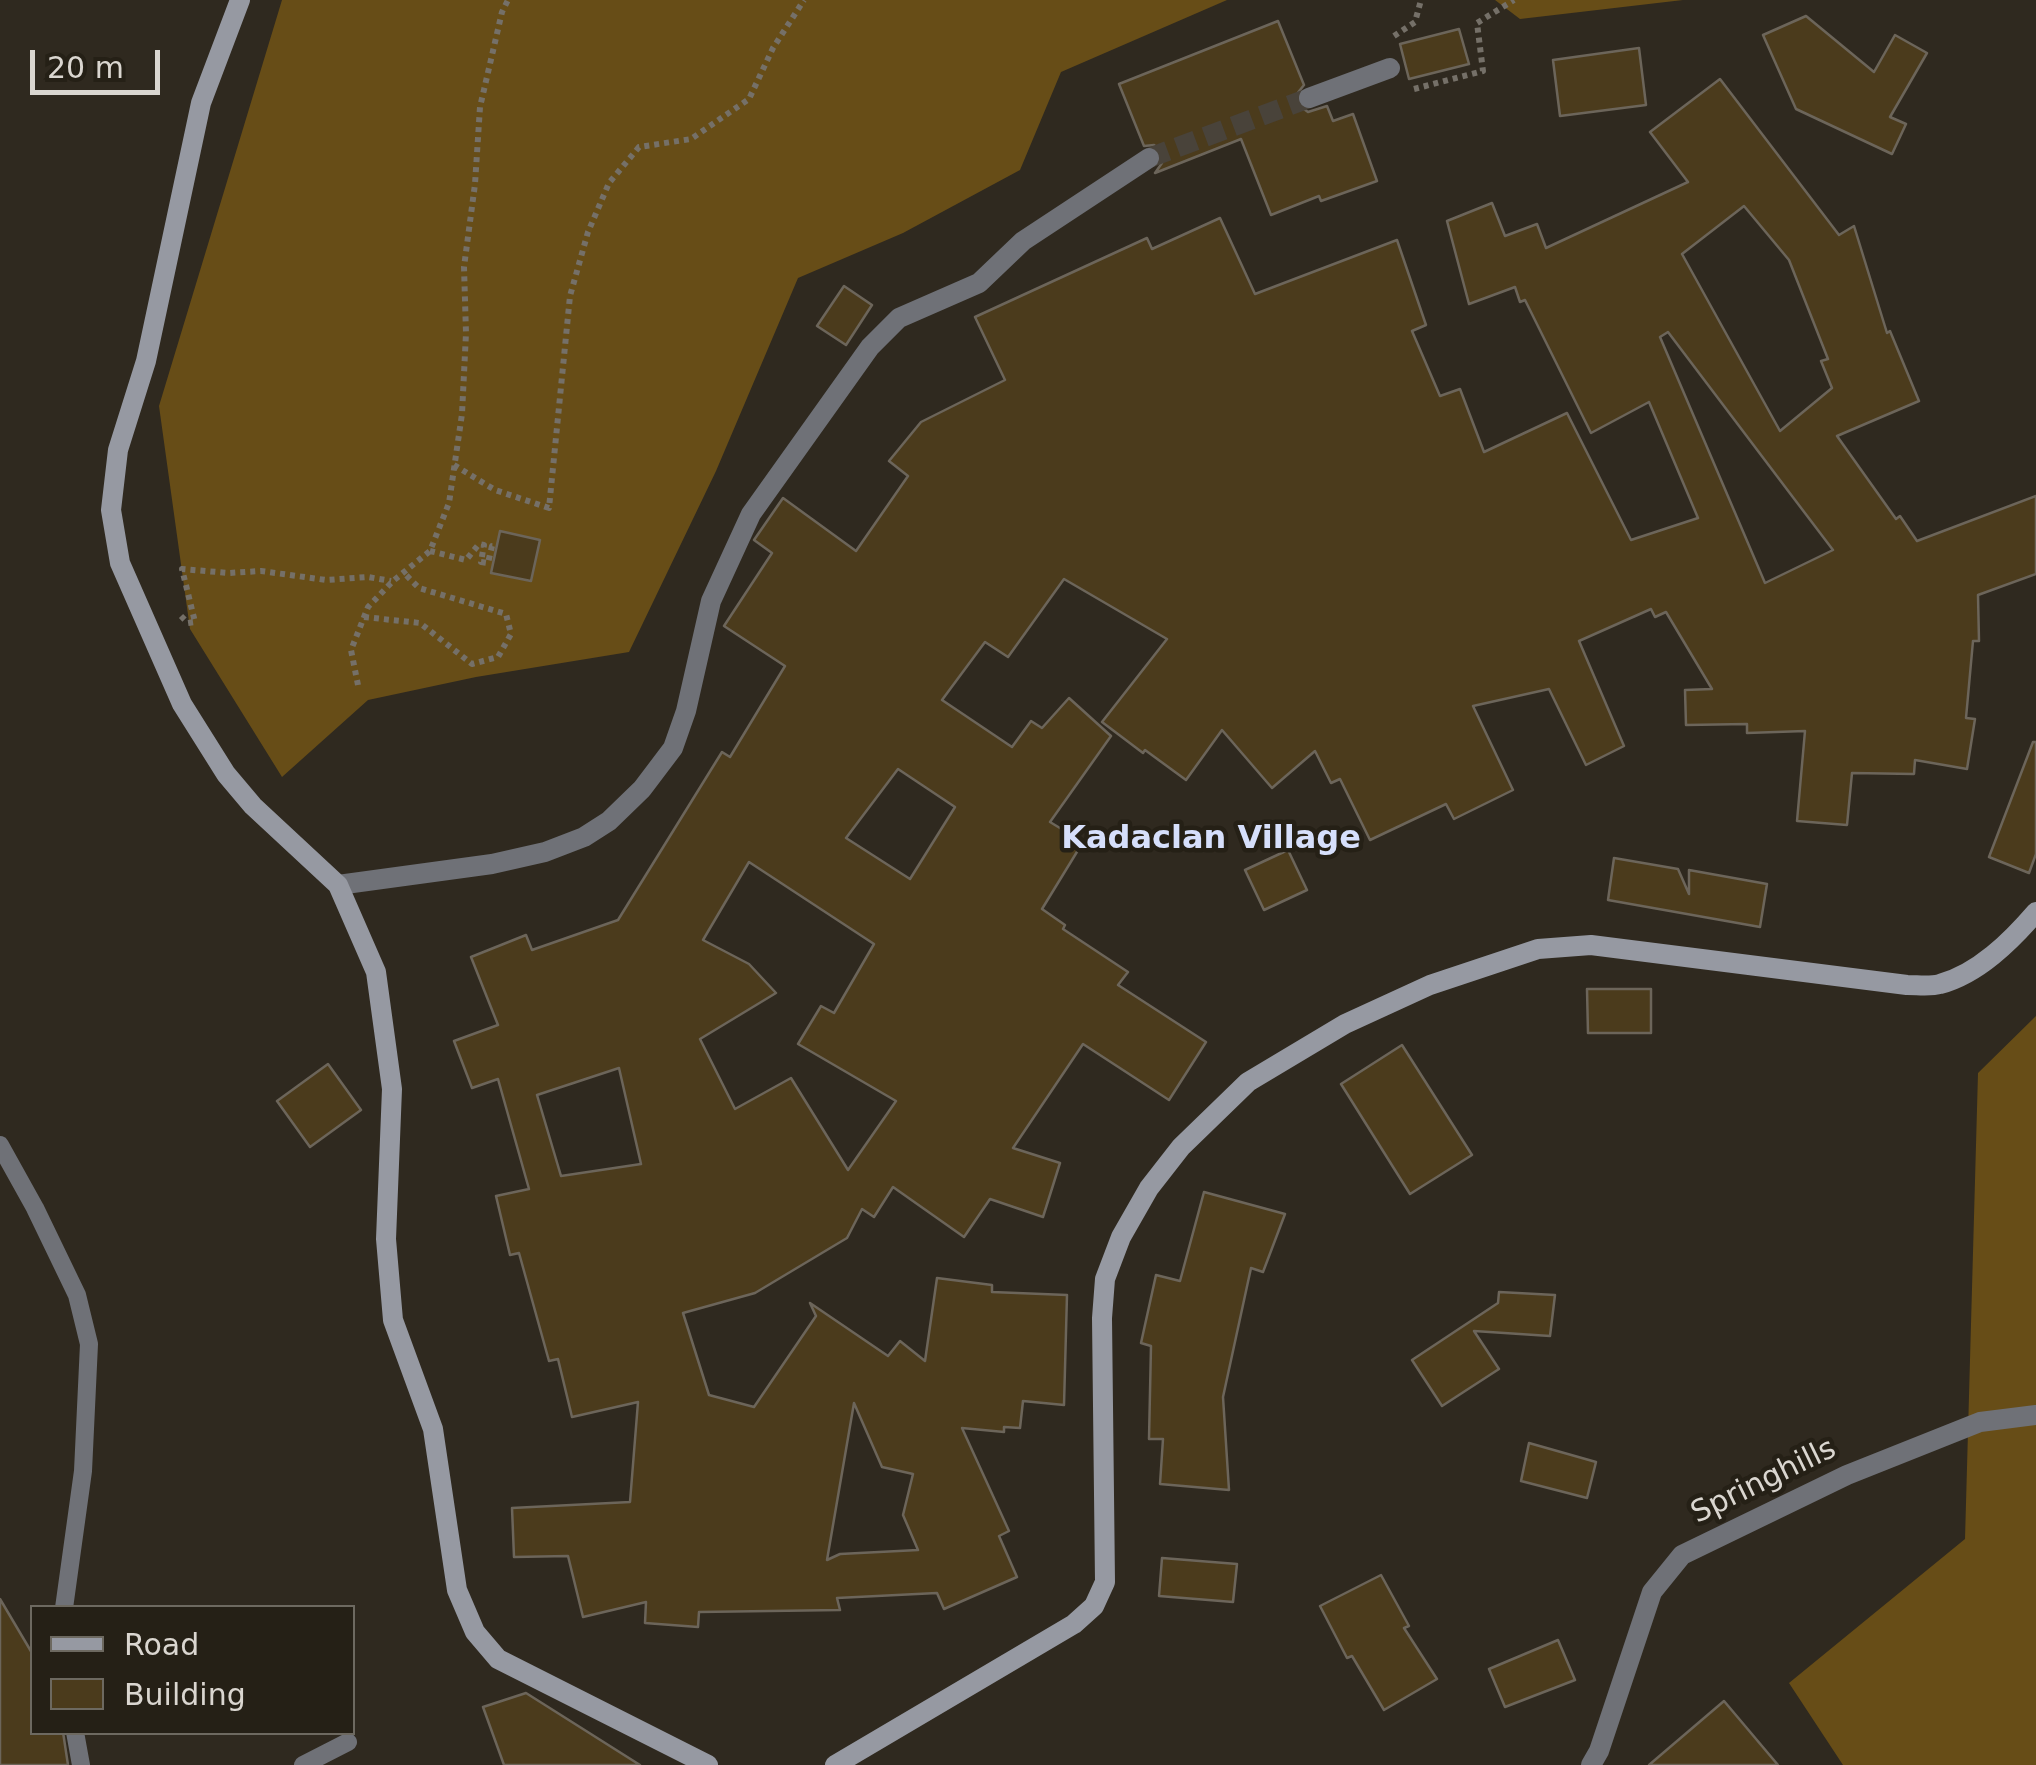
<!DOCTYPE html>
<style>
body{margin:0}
#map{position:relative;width:2036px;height:1765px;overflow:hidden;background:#2f291f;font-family:"DejaVu Sans",sans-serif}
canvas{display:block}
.legend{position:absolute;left:30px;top:1605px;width:325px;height:130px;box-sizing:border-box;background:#252016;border:2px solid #6d6960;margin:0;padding:12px 18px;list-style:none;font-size:30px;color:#dad6d0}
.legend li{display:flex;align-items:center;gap:20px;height:50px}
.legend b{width:50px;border:2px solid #6d6960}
.scale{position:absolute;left:30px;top:50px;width:130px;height:45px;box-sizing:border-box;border:5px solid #dad6d0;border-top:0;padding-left:12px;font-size:30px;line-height:35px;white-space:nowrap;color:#dad6d0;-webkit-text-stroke:8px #252016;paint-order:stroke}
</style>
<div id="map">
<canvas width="2036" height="1765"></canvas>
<ul class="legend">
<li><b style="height:12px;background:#9699a2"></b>Road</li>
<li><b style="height:28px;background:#4b3b1c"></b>Building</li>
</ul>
<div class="scale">20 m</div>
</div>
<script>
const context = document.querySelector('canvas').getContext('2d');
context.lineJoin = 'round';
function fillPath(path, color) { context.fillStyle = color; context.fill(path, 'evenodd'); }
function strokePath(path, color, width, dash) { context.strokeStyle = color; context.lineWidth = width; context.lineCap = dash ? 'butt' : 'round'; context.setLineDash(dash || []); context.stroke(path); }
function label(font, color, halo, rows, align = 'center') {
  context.font = font + ' "DejaVu Sans",sans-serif'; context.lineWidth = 9; context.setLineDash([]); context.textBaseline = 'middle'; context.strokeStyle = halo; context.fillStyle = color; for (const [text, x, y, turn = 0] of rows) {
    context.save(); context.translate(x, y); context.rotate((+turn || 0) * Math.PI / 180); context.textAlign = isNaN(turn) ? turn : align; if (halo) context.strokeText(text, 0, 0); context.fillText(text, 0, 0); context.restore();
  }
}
fillPath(new Path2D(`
 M282,0H1227L1061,72L1020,170L903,233L798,278L716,471L629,652L476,677L368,700L282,777L190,629L159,406Z
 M1495,0H1683L1520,19Z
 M2036,1016V1765H1843L1789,1683L1965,1539L1978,1073Z`), '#674d17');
const building = new Path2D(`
 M1806,16L1874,72L1895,35L1927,53L1890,117L1906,124L1892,154L1796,109L1763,35Z
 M1278,21L1304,85L1296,95L1297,104L1308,112L1327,106L1333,121L1353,114L1377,181L1321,201L1319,196L1271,215L1241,139L1155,173L1162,163L1161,151L1154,145L1144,146L1119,84Z
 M1459,29L1469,64L1409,79L1400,44Z
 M1639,48L1646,105L1560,116L1553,60Z
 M1720,79L1839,235L1854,226L1887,333L1890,331L1919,401L1837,436L1896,519L1900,516L1917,541L2036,496V574L1978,595L1979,641H1973L1966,718L1975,719L1967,769L1915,760L1914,774L1852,773L1847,825L1797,821L1805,731L1747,733V724L1686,725L1685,690L1712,689L1666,612L1655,617L1651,609L1579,641L1624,746L1586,765L1549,689L1473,706L1513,790L1454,819L1446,804L1370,840L1340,779L1331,783L1315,751L1272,788L1222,730L1186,780L1145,750L1143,753L1102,722L1167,639L1064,579L1008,657L985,642L942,700L1012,747L1031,721L1042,728L1069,698L1111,736L1050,822L1083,842L1042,909L1065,925L1063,929L1128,972L1118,985L1206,1042L1169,1100L1083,1044L1013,1148L1060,1163L1043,1217L990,1199L964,1237L893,1187L874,1217L862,1209L847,1238L755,1293L683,1313L709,1395L754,1407L816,1316L810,1303L888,1356L900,1341L925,1361L937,1278L992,1285V1292L1067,1295L1064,1405L1023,1401L1020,1428L1004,1427V1432L962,1428L1009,1531L999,1536L1017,1577L944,1609L937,1593L837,1598L840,1610L699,1612L698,1627L645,1623L646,1602L583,1617L568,1556L514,1557L512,1508L630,1502L638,1402L572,1417L558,1359L549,1361L519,1253L510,1255L496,1196L529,1189L498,1079L472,1088L454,1041L498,1025L471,957L526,935L532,950L618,920L722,752L730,757L785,666L724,626L772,553L754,540L783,498L856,551L908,476L889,461L921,422L1005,380L975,317L1147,238L1152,249L1220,218L1255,294L1397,240L1426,325L1412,331L1440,396L1460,389L1484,452L1567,413L1631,540L1698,518L1649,402L1591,433L1525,300L1520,302L1515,287L1469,304L1447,221L1492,203L1505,236L1537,224L1546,248L1688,182L1650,132ZM1744,206L1789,260L1828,359L1821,361L1832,388L1780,431L1682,254ZM1668,332L1792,496L1833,550L1765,583L1660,337ZM898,769L955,807L910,879L846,838ZM749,862L874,944L834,1013L821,1006L798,1044L896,1101L848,1170L791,1078L735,1109L700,1039L776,993L749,964L703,940ZM619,1068L641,1164L561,1176L537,1095ZM854,1403L882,1467L913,1474L903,1515L918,1550L840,1554L827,1560Z
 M844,286L872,305L846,345L817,326Z
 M500,531L540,540L531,581L491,573Z
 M2033,742H2036V854L2029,873L1989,857Z
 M1288,850L1307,890L1264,910L1245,870Z
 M1614,858L1678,869L1689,894V870L1767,884L1760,927L1608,900Z
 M1587,989H1651V1033H1588Z
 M1402,1045L1472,1155L1410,1194L1341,1084Z
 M328,1064L361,1110L310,1147L277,1101Z
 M1204,1192L1285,1214L1263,1272L1251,1268L1223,1397L1229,1490L1160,1484L1163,1439H1149L1151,1346L1141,1343L1156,1275L1180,1281Z
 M1499,1292L1555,1295L1550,1336L1474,1331L1499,1369L1442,1406L1412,1360L1498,1303Z
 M1529,1443L1596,1462L1587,1498L1521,1481Z
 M1162,1558L1237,1564L1233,1602L1159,1596Z
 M1381,1575L1409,1626L1404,1628L1437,1679L1384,1710L1352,1656L1347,1658L1320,1606Z
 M0,1599L32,1653V1732H63L68,1765H0Z
 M1558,1640L1575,1680L1505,1707L1489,1669Z
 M526,1693L640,1765H504L483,1707Z
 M1724,1701L1778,1765H1649Z`);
fillPath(building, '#4b3b1c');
strokePath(building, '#6c655a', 2.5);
strokePath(new Path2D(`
 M1149,158L1309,98`), '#49433a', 20, [20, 10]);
strokePath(new Path2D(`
 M1394,36L1415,22L1421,0
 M1414,89L1483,71L1477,23L1514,0
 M454,465L495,490L549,508L570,296L588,232L609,183L639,147L691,139L749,99L773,48L804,0
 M430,551L466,560L479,544L484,545L481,562L488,563L492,546H497
 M181,616L188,623L195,622L182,569L229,573L261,571L326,580L368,577L391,581
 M364,617L420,623L472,664L498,657L511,634L506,614L419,588L403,572
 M358,685L351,650L368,607L393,581L430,551L449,503L462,414L466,333L464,267L475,184L480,107L502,12L508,0`), '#757068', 6, [5, 5]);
strokePath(new Path2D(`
 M0,1145L35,1208L77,1295L89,1344L83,1471L64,1608
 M75,1732L81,1765
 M303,1765L348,1742`), '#6f7177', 18);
strokePath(new Path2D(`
 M1309,98L1390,68
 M338,885L492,864L545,852L584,837L609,821L642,789L673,748L686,711L711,601L751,514L870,347L899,318L979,283L1023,241L1149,158
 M1591,1765L1599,1751L1652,1592L1682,1555L1847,1475L1980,1422L2036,1415`), '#6f7177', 20);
strokePath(new Path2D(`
 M240,0L201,103L146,361L118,450L111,510L120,563L182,704L226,774L253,806L338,885L376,972L392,1089L386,1239L393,1320L433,1429L457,1590L475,1632L498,1659L708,1765
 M835,1765L1074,1624L1094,1606L1105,1582L1102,1318L1105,1279L1121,1237L1149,1188L1181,1147L1248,1082L1345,1024L1430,985L1538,949L1591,945L1907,985C1918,985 1930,987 1940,984C1978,974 2011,941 2036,912`), '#9699a2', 20);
label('30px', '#dad6d0', '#252016', [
 ["Springhills",1764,1482,-26]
]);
label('bold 32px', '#d6dffb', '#252016', [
 ["Kadaclan Village",1211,840]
]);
</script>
